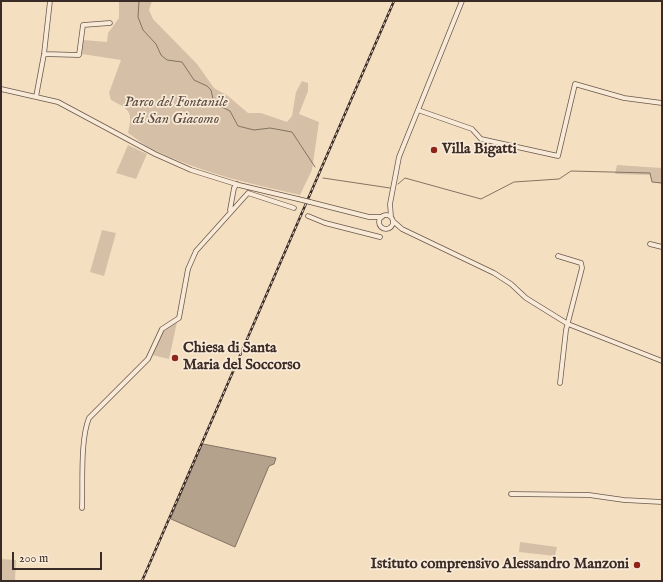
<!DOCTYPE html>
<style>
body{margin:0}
#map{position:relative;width:663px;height:582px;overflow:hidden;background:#f5dfc1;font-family:"IM FELL English",serif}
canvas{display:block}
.frame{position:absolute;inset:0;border:2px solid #3a2b26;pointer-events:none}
.scale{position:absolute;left:12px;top:552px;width:90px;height:18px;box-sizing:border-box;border:2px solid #3a2b26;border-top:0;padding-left:5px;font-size:12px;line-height:14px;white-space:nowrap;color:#3a2b26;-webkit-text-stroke:3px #f8ead7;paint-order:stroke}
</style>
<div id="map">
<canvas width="663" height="582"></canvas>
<div class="frame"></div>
<div class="scale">200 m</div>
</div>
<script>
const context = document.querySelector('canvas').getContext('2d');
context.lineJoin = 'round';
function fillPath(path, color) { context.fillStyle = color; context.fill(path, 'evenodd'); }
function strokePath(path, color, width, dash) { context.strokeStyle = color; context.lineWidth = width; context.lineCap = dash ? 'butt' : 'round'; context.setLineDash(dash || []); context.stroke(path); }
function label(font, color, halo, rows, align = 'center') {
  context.font = font + ' "IM FELL English",serif'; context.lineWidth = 3.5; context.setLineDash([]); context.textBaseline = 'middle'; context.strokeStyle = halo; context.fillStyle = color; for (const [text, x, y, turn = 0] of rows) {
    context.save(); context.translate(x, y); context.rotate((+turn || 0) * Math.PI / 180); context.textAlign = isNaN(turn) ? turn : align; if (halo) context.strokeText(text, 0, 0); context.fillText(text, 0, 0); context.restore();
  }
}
fillPath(new Path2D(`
 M119,1H152L149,10L153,19L197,64L214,88L228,96L248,113H261L287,122L292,116L296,92L302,81L308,83V91L299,114L319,122L312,170L300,195C251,184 202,173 156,151C146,147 137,139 128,133C133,111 130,110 111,100L109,93L121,60L82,54L83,40L107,42L108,33L119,18Z
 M128,145L147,154L136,179L116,173Z
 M617,165L662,168V184L652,182L650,175L615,174Z
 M102,230L116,233L104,276L90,272Z
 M177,322L169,359L152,355C158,337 160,332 177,322Z
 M520,542L557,547L555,556L519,552Z
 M1,559L16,560L15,581H1Z`), '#d5c0a7');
const water = new Path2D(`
 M203,444L276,458L274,464L269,466L235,547L171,519Z`);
fillPath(water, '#b5a28c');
strokePath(water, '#847263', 1);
strokePath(new Path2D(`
 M139,1L138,17L143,30L156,44L161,55L167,60L182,62L194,80L207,86L211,90L214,103L230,111L238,126L254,130L270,128L292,132L315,167
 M323,178L390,188
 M398,184L405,178L481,199L514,182L559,179L571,171L650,173L652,182L662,183`), '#847263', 1);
const minor = new Path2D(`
 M44,54L79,55L83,25L110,23
 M1,89L58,102L155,154L191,170L239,185L298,199
 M36,97L44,54L50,1
 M418,110L472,129L481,139L558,156L575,84L624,98L662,103
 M310,202L369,217H382
 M230,210L234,188L237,184
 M379 222a7 7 0 1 1 14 0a7 7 0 1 1-14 0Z
 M308,216L325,223L380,237
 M391,217L390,204L399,157L462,1
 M393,221L402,229L494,273L511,284L526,298L568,324L662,361
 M650,244L662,247
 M558,256L581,263L582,268L566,330L560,383
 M511,494L589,495L624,500L662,502
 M82,508C83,483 80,440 89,418L148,359L162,329L179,318L188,269L196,251L248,193L294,208`);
strokePath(minor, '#69584d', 5.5);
strokePath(minor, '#f8ead7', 4);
const rail = new Path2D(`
 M142,581L394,1`);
strokePath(rail, '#3a2b26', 2.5);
strokePath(rail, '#f8ead7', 1, [3]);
const minorBridge = new Path2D(`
 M298,199L310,202`);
strokePath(minorBridge, '#69584d', 5.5, []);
strokePath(minorBridge, '#f8ead7', 4);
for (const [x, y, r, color] of [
 [434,150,4,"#8f2418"],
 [175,358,4,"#8f2418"],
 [637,565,4,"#8f2418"]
]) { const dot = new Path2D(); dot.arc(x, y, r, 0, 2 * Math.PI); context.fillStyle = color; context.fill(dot); strokePath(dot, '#f8ead7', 1.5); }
label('italic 15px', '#594940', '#f8ead7', [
 ["Parco del Fontanile",176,103],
 ["di San Giacomo",176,120]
]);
label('bold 15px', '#3a2b26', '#f8ead7', [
 ["Villa Bigatti",442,150],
 ["Chiesa di Santa",183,349],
 ["Maria del Soccorso",183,366],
 ["Istituto comprensivo Alessandro Manzoni",629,565,"right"]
], 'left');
</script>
